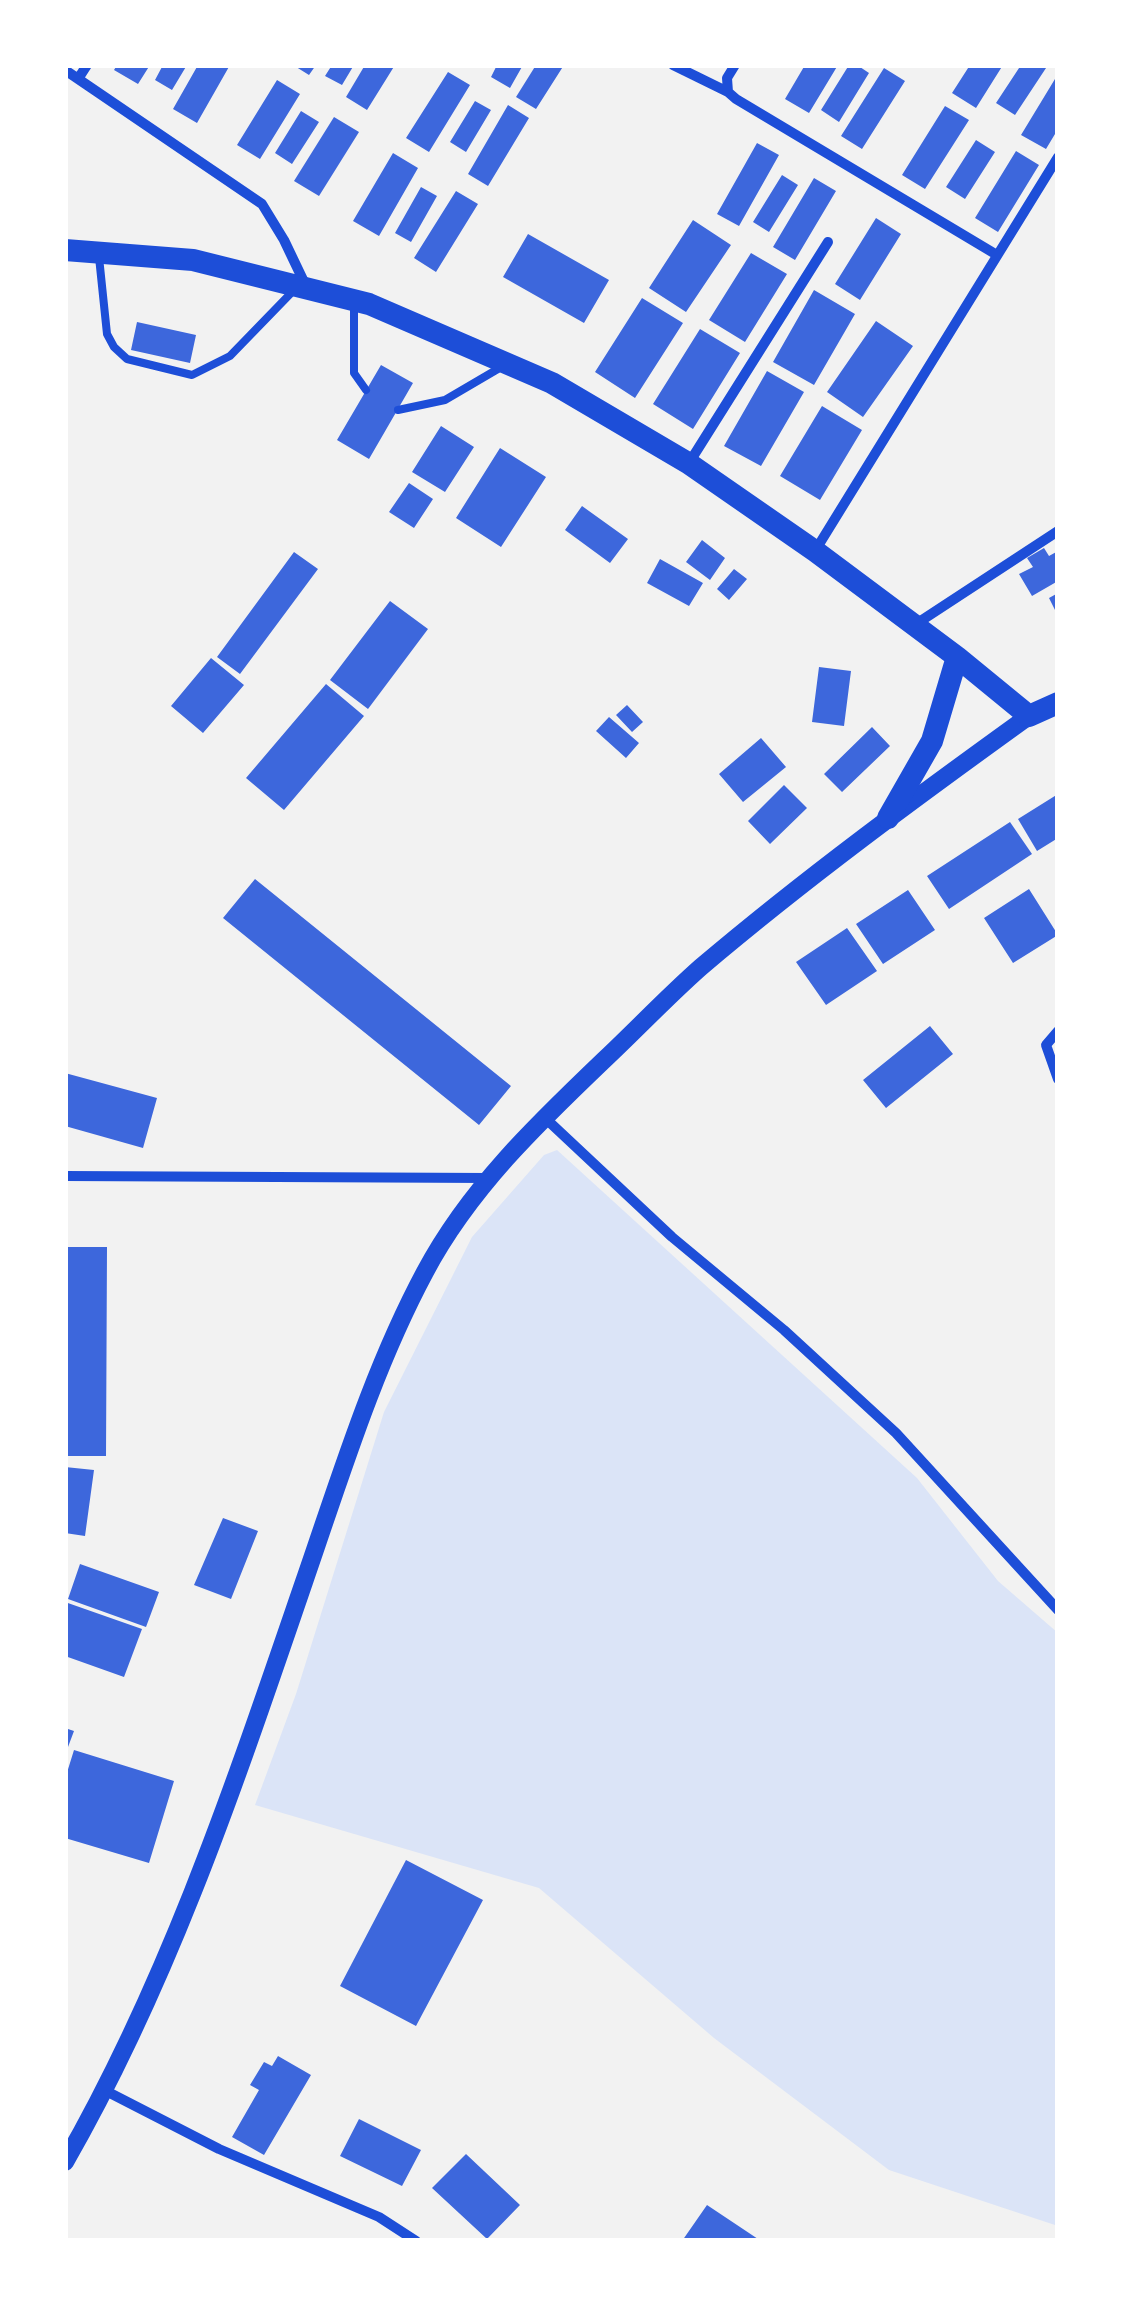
<!DOCTYPE html>
<style>
body{margin:0}
#map{position:relative;width:1123px;height:2306px;overflow:hidden;background:#f2f2f2;font-family:Manrope,sans-serif}
canvas{display:block}
.frame{position:absolute;inset:0;border:68px solid #fff;pointer-events:none}
</style>
<div id="map">
<canvas width="1123" height="2306"></canvas>
<div class="frame"></div>
</div>
<script>
const context = document.querySelector('canvas').getContext('2d');
context.lineJoin = 'round';
function fillPath(path, color) { context.fillStyle = color; context.fill(path, 'evenodd'); }
function strokePath(path, color, width, dash) { context.strokeStyle = color; context.lineWidth = width; context.lineCap = dash ? 'butt' : 'round'; context.setLineDash(dash || []); context.stroke(path); }
fillPath(new Path2D(`
 M557,1150L917,1478L998,1581L1058,1633V2226L889,2170L714,2038L539,1888L255,1805L296,1694L384,1412L472,1237L544,1155Z`), '#dbe4f7');
fillPath(new Path2D(`
 M117,65H150L138,84L114,70Z
 M163,65H187L172,90L155,80Z
 M198,65H230L197,123L173,109Z
 M293,65H316L309,75Z
 M332,65H354L342,85L325,76Z
 M365,65H395L367,110L346,97Z
 M497,65H523L510,88L491,77Z
 M536,65H564L536,109L516,97Z
 M805,65H838L809,113L785,99Z
 M849,65H857L869,73L839,122L821,110Z
 M970,65H1003L976,108L952,93Z
 M1021,65H1048L1015,115L996,103Z
 M884,68L905,81L862,149L841,136Z
 M448,72L470,85L429,152L406,138Z
 M1058,74V129L1046,149L1021,135Z
 M277,80L300,94L260,159L237,145Z
 M475,101L491,110L466,152L450,142Z
 M508,105L529,118L488,186L468,174Z
 M945,106L969,120L925,189L902,175Z
 M301,111L319,122L292,164L275,153Z
 M334,117L359,132L319,196L294,181Z
 M976,140L995,152L965,199L946,187Z
 M757,143L779,155L739,226L717,214Z
 M1016,151L1039,165L998,232L975,218Z
 M393,153L418,168L379,236L353,221Z
 M782,175L798,185L769,232L753,222Z
 M814,178L836,191L795,260L773,247Z
 M421,187L437,196L411,242L395,233Z
 M456,191L478,204L436,272L414,258Z
 M876,218L901,234L860,300L835,284Z
 M693,220L731,245L686,312L649,288Z
 M528,234L609,280L584,323L503,277Z
 M751,253L787,274L745,342L709,320Z
 M814,290L855,314L814,385L773,362Z
 M642,298L683,323L635,398L595,372Z
 M876,321L913,346L863,417L827,392Z
 M137,322L196,335L190,363L131,350Z
 M700,329L740,353L693,429L653,404Z
 M381,365L413,383L369,459L337,440Z
 M767,371L804,392L761,466L724,446Z
 M822,406L862,430L820,500L780,476Z
 M441,426L474,447L445,492L412,472Z
 M500,448L546,477L501,547L456,518Z
 M409,483L433,499L414,528L389,512Z
 M582,506L628,539L610,563L565,530Z
 M702,540L725,558L710,580L686,562Z
 M1044,548L1049,556L1058,551V581L1032,596L1019,574L1033,567L1027,558Z
 M294,552L318,569L240,674L217,657Z
 M660,559L703,583L689,606L647,583Z
 M734,569L747,579L729,600L717,589Z
 M1058,593V616L1049,598Z
 M390,601L428,629L368,709L330,680Z
 M211,658L244,685L203,733L171,706Z
 M819,667L851,671L844,726L812,722Z
 M326,684L364,716L284,810L246,778Z
 M627,705L643,722L632,732L616,715Z
 M609,717L639,743L626,758L596,731Z
 M872,727L890,746L842,792L824,774Z
 M761,738L786,767L743,802L719,774Z
 M784,785L807,808L770,844L748,821Z
 M1058,794V838L1037,851L1018,819Z
 M1010,822L1032,854L949,909L927,876Z
 M255,879L511,1086L479,1125L223,918Z
 M1029,889L1058,935L1013,963L984,918Z
 M908,890L935,930L883,964L856,924Z
 M847,928L877,971L826,1005L796,962Z
 M930,1026L953,1054L886,1108L863,1080Z
 M65,1073L157,1098L143,1148L65,1126Z
 M65,1247H107L106,1456H65Z
 M65,1467L94,1470L85,1536L65,1533Z
 M223,1518L258,1531L231,1599L194,1585Z
 M80,1564L159,1592L146,1627L68,1599Z
 M65,1602L142,1629L124,1677L65,1656Z
 M65,1728L74,1731L65,1755Z
 M74,1750L174,1781L149,1863L65,1838V1779Z
 M406,1860L483,1900L416,2026L340,1986Z
 M278,2056L311,2075L264,2155L232,2137L259,2090L250,2085L264,2062L272,2066Z
 M359,2119L421,2150L402,2186L340,2156Z
 M466,2154L520,2205L487,2239L432,2188Z
 M707,2205L761,2241H682Z`), '#3d67dc');
strokePath(new Path2D(`
 M99,257L107,334L114,347L127,359L192,375L230,356L294,290
 M354,305V373L366,390
 M398,410L445,400L503,366`), '#1d4ed8', 8);
strokePath(new Path2D(`
 M673,65L728,92
 M735,65L727,78L728,92L736,99L997,255
 M65,70L262,204L284,240L305,284
 M78,79L87,65
 M689,463L828,242
 M815,551L1058,157
 M916,624L1058,531
 M1058,1031L1046,1045L1058,1079
 M544,1117L672,1237L784,1330L896,1433L1058,1610
 M65,1176L488,1178
 M106,2091L219,2149L379,2217L416,2241`), '#1d4ed8', 10);
strokePath(new Path2D(`
 M65,2162C170,1979 236,1780 304,1582C340,1478 373,1369 425,1272C469,1189 537,1124 604,1060C636,1030 667,997 701,967C806,878 918,796 1029,716`), '#1d4ed8', 18);
strokePath(new Path2D(`
 M65,250L193,260L369,304L552,383L688,463L815,551L957,657L1029,716L1058,703
 M888,818L932,741L957,657`), '#1d4ed8', 22);
</script>
